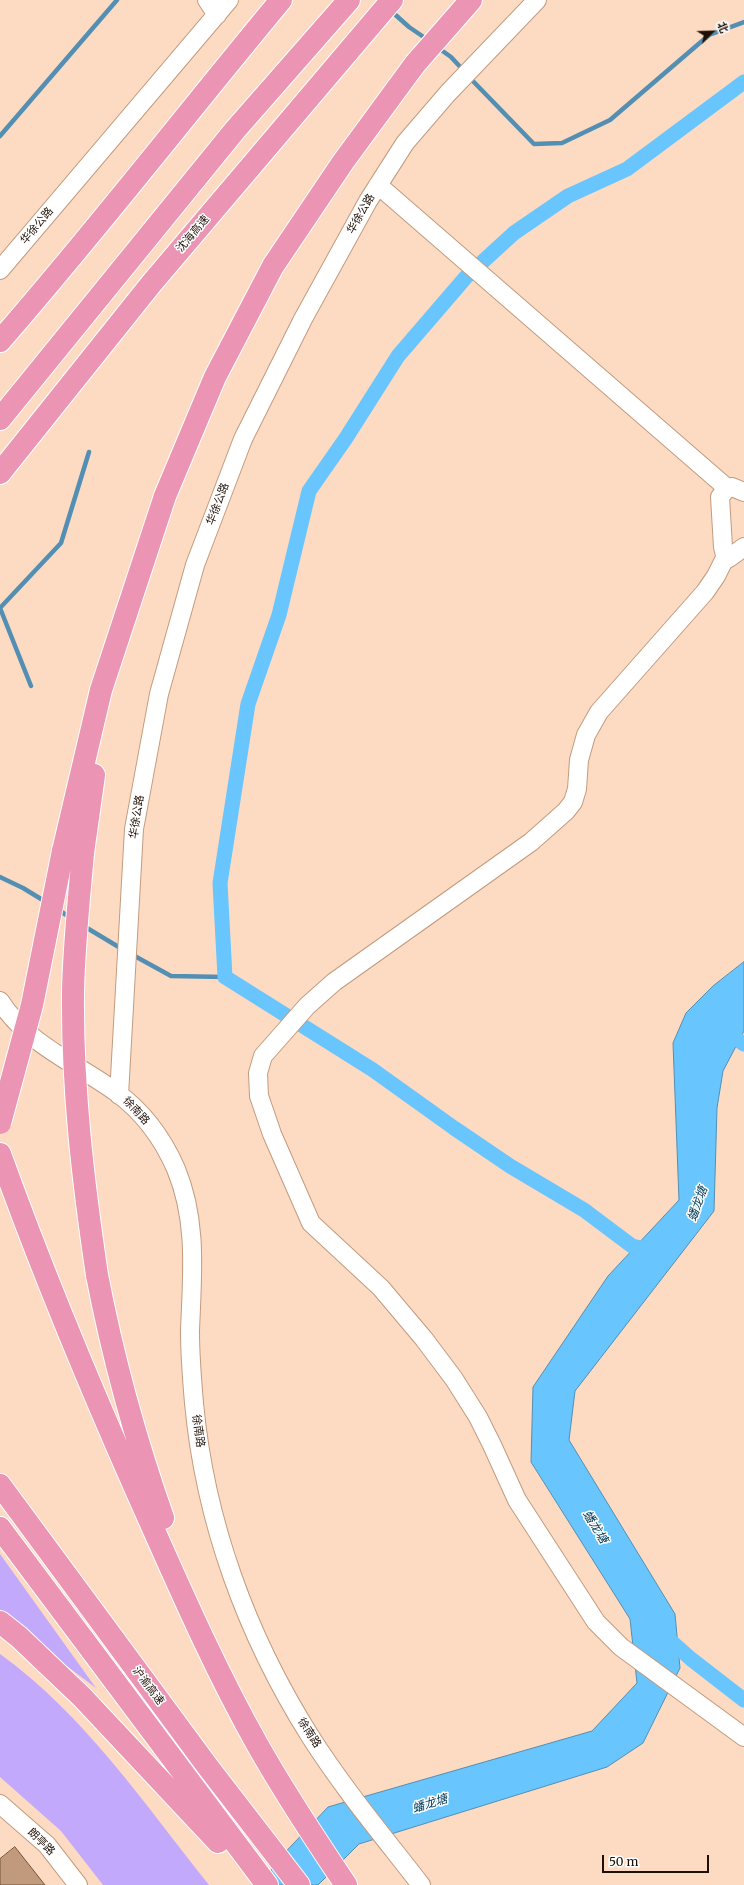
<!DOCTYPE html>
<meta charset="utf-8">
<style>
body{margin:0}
#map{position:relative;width:744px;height:1885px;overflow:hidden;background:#fddbc3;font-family:Merriweather,"Noto Sans SC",serif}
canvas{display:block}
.north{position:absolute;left:692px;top:12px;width:40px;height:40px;-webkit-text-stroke:3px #fff;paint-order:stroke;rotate:67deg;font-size:11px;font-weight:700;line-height:16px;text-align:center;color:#1f1006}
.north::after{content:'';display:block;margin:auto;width:14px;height:18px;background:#1f1006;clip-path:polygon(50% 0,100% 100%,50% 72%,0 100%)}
.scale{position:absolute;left:602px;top:1855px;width:107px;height:18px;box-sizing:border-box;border:2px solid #1f1006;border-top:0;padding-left:5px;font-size:12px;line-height:14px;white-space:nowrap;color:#1f1006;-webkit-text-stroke:3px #fff;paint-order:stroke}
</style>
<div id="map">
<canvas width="744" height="1885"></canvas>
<div class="north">北</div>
<div class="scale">50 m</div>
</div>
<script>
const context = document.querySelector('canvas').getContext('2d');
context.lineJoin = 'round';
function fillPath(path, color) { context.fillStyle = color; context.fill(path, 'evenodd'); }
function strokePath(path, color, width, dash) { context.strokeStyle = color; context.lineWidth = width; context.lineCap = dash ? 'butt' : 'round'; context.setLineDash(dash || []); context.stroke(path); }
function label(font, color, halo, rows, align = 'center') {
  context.font = font + ' Merriweather,"Noto Sans SC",serif'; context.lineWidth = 3; context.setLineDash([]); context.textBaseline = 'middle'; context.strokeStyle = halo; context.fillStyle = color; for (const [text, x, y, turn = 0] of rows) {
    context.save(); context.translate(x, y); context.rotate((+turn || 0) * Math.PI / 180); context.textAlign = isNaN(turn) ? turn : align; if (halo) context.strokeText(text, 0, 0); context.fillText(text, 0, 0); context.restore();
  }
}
fillPath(new Path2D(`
 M0,1554L96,1688L0,1616Z
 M0,1654C83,1713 146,1806 209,1885H103L61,1831L0,1777Z`), '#c2a9fb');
const water = new Path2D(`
 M744,962V1031L723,1071L717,1108L714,1211L575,1391L569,1440L675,1614L680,1668L643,1743L607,1767L359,1844L318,1885H262L276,1862L328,1807L592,1731L637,1683L630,1619L531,1462L533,1387L608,1276L679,1200L673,1043L686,1013L713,986Z`);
fillPath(water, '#68c5fd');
strokePath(water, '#528fb3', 1);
strokePath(new Path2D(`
 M390,10L409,27L428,40
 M437,47L451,57L464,71
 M469,77L534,144L562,143L610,120L709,35L744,22
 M0,136L117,0
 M31,686L0,608L61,543L89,452
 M0,877L23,888L46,902
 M57,909L71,918
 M82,925L122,949
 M131,954L171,976L225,977`), '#528fb3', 4.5);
strokePath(new Path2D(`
 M722,1029L744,1044
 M654,1251L632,1246L584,1210L510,1166L454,1128L373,1070L225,977L220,883L248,704L279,615L309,491L346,438L398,356L466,277L514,233L568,196L627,169L744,82
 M664,1635L691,1659L744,1700`), '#68c5fd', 15);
const building = new Path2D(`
 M15,1847L45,1885H0V1859Z`);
fillPath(building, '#c19a7d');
strokePath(building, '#755237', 1);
const minor = new Path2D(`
 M207,0L217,15
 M378,185L727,488
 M0,270L229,0
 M744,492L732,487L727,488L720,497L723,547L725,555L729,558L744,547
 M726,556L716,576L705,592L599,712L586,735L579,760L577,789L573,802L566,811L531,842L334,982L307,1006L263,1056L258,1073L259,1096L272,1134L311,1223L381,1288L424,1339L454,1379L478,1417L492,1445L517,1500L596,1622L621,1647L744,1737
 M0,1001C28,1045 76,1063 116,1092C142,1111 163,1139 176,1169C198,1222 192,1275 190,1331C190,1355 192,1380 194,1403C205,1522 247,1636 310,1736C343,1788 383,1836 421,1885
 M119,1095L134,829L159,694L195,565L243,439L303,319L368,201L405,143L448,93L537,0
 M0,1804L47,1845L78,1885`);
const highway = new Path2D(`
 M0,341C97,230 187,113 281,0
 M0,419L235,130L349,0
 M0,473L151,284L392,0
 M63,851L101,690L165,496L215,377L273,266L343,162L415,64L471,0
 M83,853L94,775
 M0,1154C41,1268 87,1379 136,1490C174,1575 211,1662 257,1744C284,1792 315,1839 346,1885
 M97,1275C113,1358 135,1438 163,1518
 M0,1485L208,1767L299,1885
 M0,1528L267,1885
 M0,1622L19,1637L82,1697L218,1842`);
strokePath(minor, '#c29b7e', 20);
strokePath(highway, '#fff', 24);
strokePath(minor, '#fff', 18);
strokePath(highway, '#ec94b3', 22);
const highwayBridge = new Path2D(`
 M83,853C79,899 74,945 73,992C72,1087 83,1181 97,1275
 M0,1123L32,1005L63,851`);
strokePath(highwayBridge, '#fff', 24, []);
strokePath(highwayBridge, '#ec94b3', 22);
label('11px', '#1f1006', '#fff', [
 ["华徐公路",361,214,-60],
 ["华徐公路",37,226,-50],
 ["沈海高速",193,234,-50],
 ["华徐公路",218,504,-69],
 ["华徐公路",137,817,-81],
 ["徐南路",136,1111,47],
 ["徐南路",198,1431,82],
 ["沪渝高速",148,1686,53],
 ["徐南路",309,1733,57],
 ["朗亭路",41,1842,45]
]);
label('italic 12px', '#013a56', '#fff', [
 ["蟠龙塘",698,1204,-71],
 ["蟠龙塘",595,1527,58],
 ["蟠龙塘",430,1804,-17]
]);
</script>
